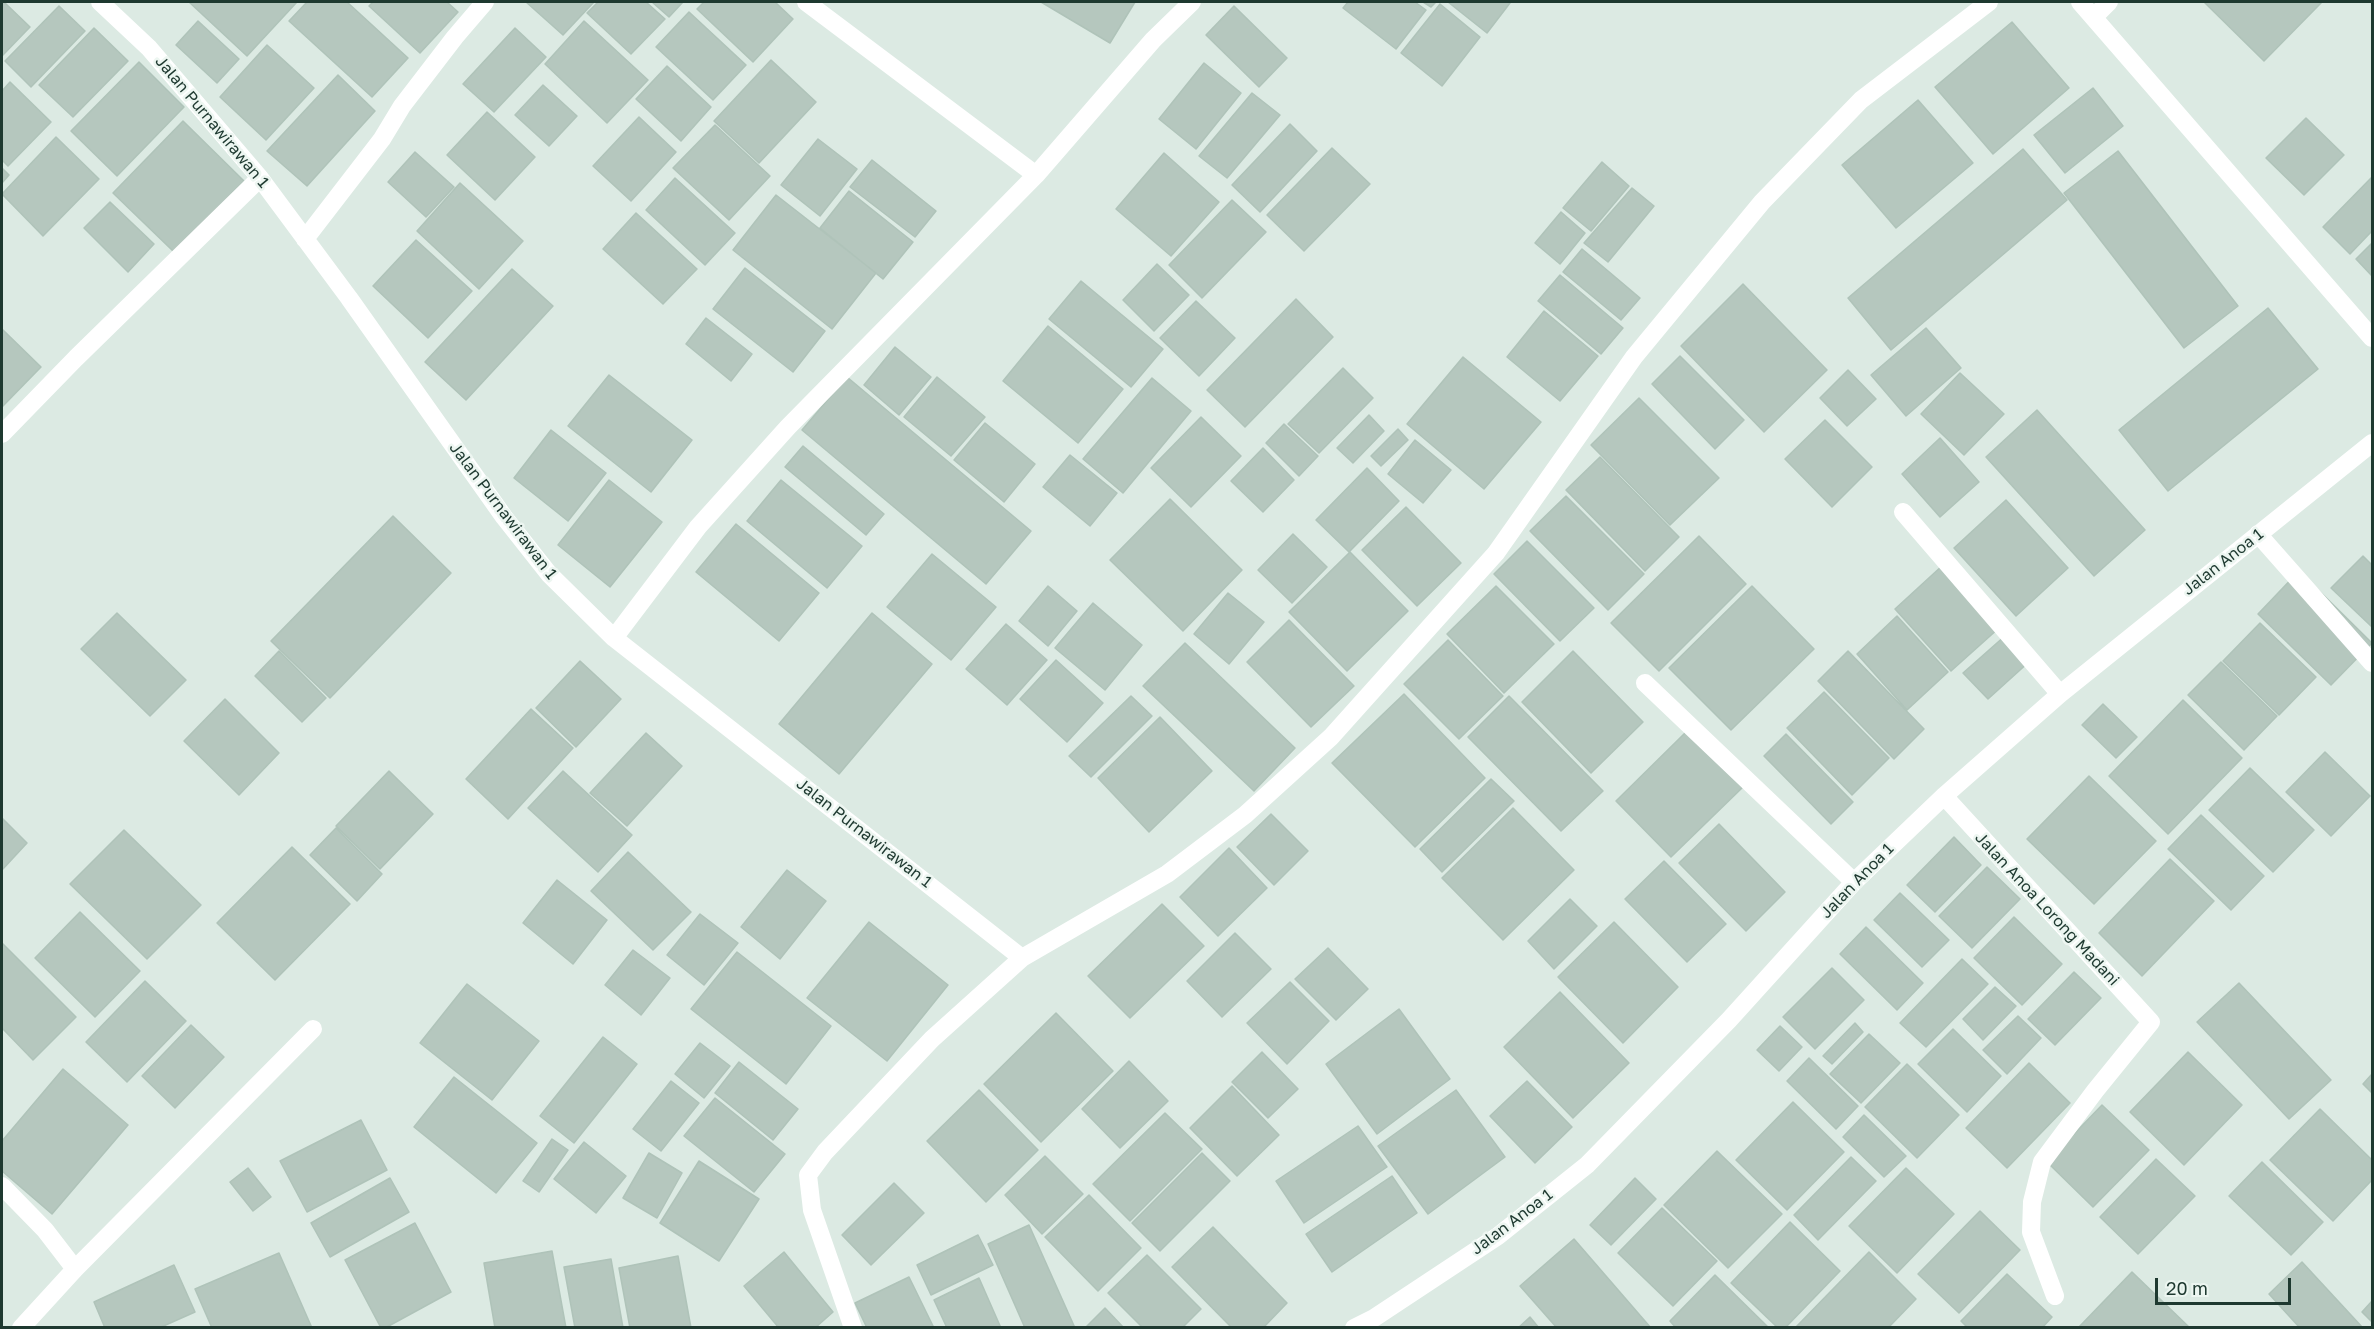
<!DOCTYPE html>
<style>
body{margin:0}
#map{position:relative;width:2374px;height:1329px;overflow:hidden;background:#dceae3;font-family:"Golos Text",sans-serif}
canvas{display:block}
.frame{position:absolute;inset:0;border:3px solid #1e3930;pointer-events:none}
.scale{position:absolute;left:2155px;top:1278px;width:136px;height:27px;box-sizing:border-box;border:3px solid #1e3930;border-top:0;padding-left:8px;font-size:18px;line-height:21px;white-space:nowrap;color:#1e3930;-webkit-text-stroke:4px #edf6f1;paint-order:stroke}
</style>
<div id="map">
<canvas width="2374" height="1329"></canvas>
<div class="frame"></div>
<div class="scale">20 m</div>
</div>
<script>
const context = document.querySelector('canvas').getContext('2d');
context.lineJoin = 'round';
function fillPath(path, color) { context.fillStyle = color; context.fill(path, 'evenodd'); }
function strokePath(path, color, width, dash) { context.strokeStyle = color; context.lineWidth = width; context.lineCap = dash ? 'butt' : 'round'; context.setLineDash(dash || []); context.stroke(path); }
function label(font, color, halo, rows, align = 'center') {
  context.font = font + ' "Golos Text",sans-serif'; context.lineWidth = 5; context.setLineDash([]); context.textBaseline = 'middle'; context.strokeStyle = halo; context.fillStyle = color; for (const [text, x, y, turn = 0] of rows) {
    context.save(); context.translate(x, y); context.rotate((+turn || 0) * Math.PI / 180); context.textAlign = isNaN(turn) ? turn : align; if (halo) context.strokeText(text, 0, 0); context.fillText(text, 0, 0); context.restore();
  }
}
const building = new Path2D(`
 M4,2L30,27L2,56V3Z
 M189,2H297L247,56Z
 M307,2H347L408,58L372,97L289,21Z
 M373,2H447L458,12L420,53L369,6Z
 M526,2H594L563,35Z
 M598,2H646L665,19L631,54L587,13Z
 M652,2H683L669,17Z
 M704,2H775L793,19L753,62L697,9Z
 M1041,2H1135L1110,43Z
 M1348,2H1415L1426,10L1396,49L1343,8Z
 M1423,2H1436L1431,7Z
 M1448,2H1508L1510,3L1487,33Z
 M2204,2H2322L2264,61Z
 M1440,4L1480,37L1442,86L1401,53Z
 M59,6L85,31L31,87L5,61Z
 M1234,6L1287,58L1259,87L1206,35Z
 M689,12L746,65L713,100L656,47Z
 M198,21L239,59L217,83L176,45Z
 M584,21L648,80L607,123L545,64Z
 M2012,22L2069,88L1993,154L1935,87Z
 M94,28L128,61L73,117L39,85Z
 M515,28L546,57L494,112L463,84Z
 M267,45L314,88L266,140L220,97Z
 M771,60L816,102L759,163L714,121Z
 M139,62L184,107L117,176L71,131Z
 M1204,63L1241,93L1196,149L1159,119Z
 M667,66L711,107L681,141L636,99Z
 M338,75L375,111L307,186L267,151Z
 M10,82L51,122L8,166L2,160V91Z
 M543,85L577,116L549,146L515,115Z
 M2093,88L2123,126L2065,173L2034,135Z
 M1252,93L1280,115L1227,178L1199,156Z
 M1918,100L1973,163L1896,228L1842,165Z
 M487,112L535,157L495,200L447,155Z
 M639,117L676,152L631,201L593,166Z
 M2306,118L2344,155L2304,195L2266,158Z
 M183,121L244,181L174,252L113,193Z
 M1290,124L1317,151L1260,212L1232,185Z
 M715,125L770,176L729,220L673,168Z
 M56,137L99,179L43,236L2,194Z
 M818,139L857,169L820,216L781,185Z
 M1332,148L1370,184L1304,251L1267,215Z
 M2023,149L2067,200L1891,350L1848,298Z
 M2118,151L2238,306L2184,348L2064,193Z
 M415,152L454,187L426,217L388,182Z
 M1164,153L1219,202L1171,256L1116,209Z
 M872,160L936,211L915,237L850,187Z
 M1602,162L1629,186L1591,231L1563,208Z
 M2,168L9,175L2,183Z
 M2372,177V231L2350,254L2323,227Z
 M675,178L735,233L705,265L646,210Z
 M460,183L523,241L479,289L417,231Z
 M1632,188L1654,206L1608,262L1584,243Z
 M849,191L913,242L883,279L820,228Z
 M776,195L876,273L832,329L733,250Z
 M1232,200L1266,232L1202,298L1169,265Z
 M110,202L154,244L128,272L84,228Z
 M1561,212L1585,233L1560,264L1535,243Z
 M636,213L697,269L663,304L603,249Z
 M416,240L472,291L428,338L373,286Z
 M2372,243V276L2356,259Z
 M1582,249L1640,298L1621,320L1563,272Z
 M1157,264L1189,295L1154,331L1123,300Z
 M745,268L825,331L793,372L713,309Z
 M512,269L553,306L466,400L425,362Z
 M1560,275L1623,328L1601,354L1538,301Z
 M1081,281L1163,349L1131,387L1049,319Z
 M1743,284L1827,370L1764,432L1681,346Z
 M1296,299L1333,337L1245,427L1207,390Z
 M1196,301L1235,338L1199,376L1160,338Z
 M2268,308L2318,369L2168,491L2119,430Z
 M1544,311L1598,356L1560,401L1507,357Z
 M706,318L752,354L731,381L686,344Z
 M1048,326L1123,389L1078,443L1003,381Z
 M1926,328L1961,368L1906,416L1871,375Z
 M2,329L41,367L2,407Z
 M895,347L931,377L899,415L864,385Z
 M1680,356L1744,420L1715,449L1652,384Z
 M1463,357L1541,422L1484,489L1407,424Z
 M1343,368L1373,398L1319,453L1288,424Z
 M1848,370L1876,399L1847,426L1820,398Z
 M1960,373L2004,414L1964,455L1921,414Z
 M609,375L692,440L651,492L568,426Z
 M847,377L1031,531L986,584L802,430Z
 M937,377L985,417L951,456L904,417Z
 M1152,378L1191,411L1123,493L1083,459Z
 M1639,398L1719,478L1670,525L1591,445Z
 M2037,410L2145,530L2094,576L1986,457Z
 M1369,415L1384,431L1353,463L1337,448Z
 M1201,417L1241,456L1191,507L1151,468Z
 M1825,420L1872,467L1832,507L1785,459Z
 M985,423L1035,464L1004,502L954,460Z
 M1284,424L1318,456L1299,476L1266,443Z
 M1398,429L1408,440L1381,466L1371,456Z
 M551,430L606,473L568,521L514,478Z
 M1940,438L1979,482L1940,517L1902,474Z
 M1415,440L1451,470L1423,503L1388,474Z
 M803,446L884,514L866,535L785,467Z
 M1263,448L1294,480L1263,512L1231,481Z
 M1070,455L1117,493L1090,526L1043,487Z
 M1600,457L1679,537L1645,571L1566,490Z
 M1367,468L1399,501L1349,552L1316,520Z
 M609,480L662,522L610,587L558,545Z
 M781,480L862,546L827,588L747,521Z
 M1566,496L1644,574L1608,610L1530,531Z
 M1170,499L1242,570L1183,631L1110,560Z
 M2006,500L2068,568L2016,616L1954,548Z
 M1406,507L1461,563L1417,606L1362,550Z
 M393,516L451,573L330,698L271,641Z
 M736,524L819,593L779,641L696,572Z
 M1293,534L1327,567L1292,603L1258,570Z
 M1699,536L1746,584L1659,671L1611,623Z
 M1527,541L1594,608L1560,641L1494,574Z
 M1350,552L1408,611L1347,671L1289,612Z
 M932,554L996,607L951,660L887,607Z
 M2363,556L2372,565V627L2331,588Z
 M1943,565L1999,628L1951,671L1895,609Z
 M2299,571L2372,643L2331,685L2258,614Z
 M1048,586L1077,611L1048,646L1019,621Z
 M1496,586L1554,644L1504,693L1447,634Z
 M1752,586L1814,649L1731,730L1669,668Z
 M1228,593L1264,622L1229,664L1194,634Z
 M1093,603L1142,645L1105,690L1055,648Z
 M117,613L186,680L150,716L81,649Z
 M872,613L932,664L839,774L779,724Z
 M1897,616L1948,672L1907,710L1857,654Z
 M1289,620L1354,686L1311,727L1247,662Z
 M2260,623L2316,677L2279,715L2223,661Z
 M1006,624L1047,660L1007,705L966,669Z
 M2006,635L2030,661L1988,699L1963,673Z
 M1448,640L1503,696L1459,739L1404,684Z
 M1185,643L1295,748L1254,791L1143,686Z
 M279,651L326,698L302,722L255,676Z
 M1573,651L1643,722L1591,773L1522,702Z
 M1848,651L1924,729L1894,759L1818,681Z
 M1056,660L1103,703L1067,742L1020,699Z
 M580,661L621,699L576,747L536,708Z
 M2221,662L2277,716L2244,750L2188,695Z
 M1824,692L1889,758L1852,795L1787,728Z
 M1404,694L1485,778L1415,847L1332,763Z
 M1131,696L1152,716L1091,777L1069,756Z
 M1509,696L1603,791L1561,831L1468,737Z
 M225,699L279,753L239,795L184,741Z
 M2183,700L2242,758L2168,834L2109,776Z
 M2103,704L2137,737L2116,758L2082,725Z
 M531,709L573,748L508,819L466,779Z
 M1160,717L1212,771L1149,832L1098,778Z
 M1687,731L1743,787L1671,857L1616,801Z
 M646,733L682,766L627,826L590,793Z
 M1786,734L1853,802L1831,824L1764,756Z
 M2325,752L2370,796L2331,836L2286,792Z
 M2250,768L2314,830L2273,872L2209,810Z
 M389,771L433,814L380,869L336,826Z
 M563,771L632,835L598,872L528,808Z
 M2089,776L2156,841L2094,904L2027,839Z
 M1491,779L1514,801L1442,872L1420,849Z
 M1513,808L1574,870L1503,940L1442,878Z
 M1271,814L1308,851L1274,885L1237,847Z
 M2201,815L2264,876L2231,910L2168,849Z
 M2,818L27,843L2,870Z
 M1719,824L1785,892L1746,931L1679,863Z
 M336,828L382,874L357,901L310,855Z
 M124,830L201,905L147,959L70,884Z
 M1954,837L1981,865L1935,912L1907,885Z
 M292,847L350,904L275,980L217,923Z
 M1229,848L1267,888L1218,936L1180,897Z
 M628,852L691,912L653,950L591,891Z
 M2170,859L2214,901L2142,976L2099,933Z
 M1664,861L1726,924L1687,962L1625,899Z
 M1987,867L2020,899L1972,948L1939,916Z
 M787,870L826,901L780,959L741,927Z
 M557,880L607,920L573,964L523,923Z
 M1900,893L1949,940L1922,967L1874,920Z
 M1570,899L1597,926L1554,969L1528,941Z
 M1162,904L1204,946L1130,1018L1088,976Z
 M80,912L140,971L95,1017L35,958Z
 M700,914L738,943L704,985L667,955Z
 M2014,917L2062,964L2022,1005L1974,958Z
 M869,922L948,985L887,1061L807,998Z
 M1614,922L1678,987L1623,1043L1558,977Z
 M1866,927L1923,983L1897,1010L1840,954Z
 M1235,933L1271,969L1222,1017L1187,981Z
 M2,943L76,1017L33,1060L2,1028Z
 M1328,948L1368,989L1336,1020L1295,979Z
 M633,950L670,978L641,1015L605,985Z
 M737,952L831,1026L786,1084L691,1009Z
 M1962,959L1988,984L1926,1047L1900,1023Z
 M1832,968L1864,1000L1815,1049L1783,1017Z
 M2074,972L2101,998L2055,1045L2028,1019Z
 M145,981L186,1021L127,1082L86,1042Z
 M1290,982L1329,1021L1287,1064L1247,1023Z
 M2239,983L2331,1080L2289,1119L2197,1022Z
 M467,984L539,1041L492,1100L420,1043Z
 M1995,987L2016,1006L1983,1040L1963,1019Z
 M1560,992L1629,1063L1573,1118L1504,1047Z
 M1399,1009L1450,1079L1377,1134L1326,1064Z
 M1056,1013L1113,1071L1041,1142L984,1084Z
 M2018,1016L2041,1038L2007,1074L1983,1050Z
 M1855,1023L1863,1032L1832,1064L1823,1056Z
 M191,1025L224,1057L175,1108L142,1076Z
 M1780,1026L1802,1047L1779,1071L1757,1050Z
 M1953,1029L2001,1076L1967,1112L1918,1064Z
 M1869,1034L1900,1063L1861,1103L1830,1074Z
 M603,1037L637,1064L574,1143L540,1116Z
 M700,1043L730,1066L704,1098L675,1074Z
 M1262,1052L1298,1089L1268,1118L1232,1082Z
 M2188,1052L2242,1105L2184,1165L2130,1112Z
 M1809,1058L1858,1106L1836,1129L1787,1081Z
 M1129,1061L1168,1101L1120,1148L1082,1109Z
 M739,1062L798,1109L773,1140L715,1093Z
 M2029,1063L2070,1103L2007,1168L1966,1128Z
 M1907,1064L1959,1115L1917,1158L1865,1107Z
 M63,1069L128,1125L52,1214L2,1171V1141Z
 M2372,1074V1093L2363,1084Z
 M454,1077L537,1143L496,1193L414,1127Z
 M671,1081L699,1103L661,1151L633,1129Z
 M1527,1081L1572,1127L1535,1163L1490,1116Z
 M1232,1086L1279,1135L1237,1176L1190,1128Z
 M979,1090L1038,1150L986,1202L927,1141Z
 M1456,1090L1505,1157L1428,1214L1378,1146Z
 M715,1098L785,1154L754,1192L684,1136Z
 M1793,1102L1844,1152L1787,1210L1736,1160Z
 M2102,1105L2149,1150L2093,1207L2047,1162Z
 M2320,1109L2372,1160V1180L2333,1221L2270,1160Z
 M1165,1113L1202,1149L1130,1221L1093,1184Z
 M1864,1115L1906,1156L1884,1177L1843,1137Z
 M361,1120L387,1170L307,1212L280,1161Z
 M1358,1126L1387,1167L1304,1223L1276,1181Z
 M552,1139L568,1150L539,1192L523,1181Z
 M584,1142L626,1176L596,1213L554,1179Z
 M1717,1151L1782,1214L1728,1268L1664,1205Z
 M649,1153L682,1173L657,1218L623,1198Z
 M1202,1153L1230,1181L1160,1251L1132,1223Z
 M1045,1156L1083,1194L1042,1234L1005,1195Z
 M1851,1157L1876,1181L1818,1240L1794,1215Z
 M2156,1159L2195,1196L2138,1254L2100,1217Z
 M699,1161L759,1199L719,1261L660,1223Z
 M2262,1162L2323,1222L2291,1255L2229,1196Z
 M248,1168L271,1197L253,1211L230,1182Z
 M1906,1168L1954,1214L1897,1273L1849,1226Z
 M1392,1176L1417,1213L1332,1272L1306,1234Z
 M390,1178L409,1212L330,1257L311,1223Z
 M1635,1178L1656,1199L1611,1245L1590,1225Z
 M894,1183L924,1213L871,1265L842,1235Z
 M1089,1195L1141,1248L1098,1291L1045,1237Z
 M1662,1208L1717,1261L1673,1306L1618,1253Z
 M1980,1211L2020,1250L1959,1313L1918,1274Z
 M1790,1222L1840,1271L1785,1328H1778L1731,1283Z
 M415,1223L451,1292L385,1328H381L345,1260Z
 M1029,1225L1075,1328H1025L988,1244Z
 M1213,1227L1287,1303L1263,1328H1232L1172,1267Z
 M978,1235L993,1265L931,1295L917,1265Z
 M1574,1239L1651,1328H1557L1520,1286Z
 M552,1251L566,1328H495L484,1263Z
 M784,1252L833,1312L815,1328H779L744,1286Z
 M1869,1252L1916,1299L1888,1328H1795Z
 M279,1253L312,1328H212L195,1289Z
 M1147,1255L1201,1309L1182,1328H1143L1108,1293Z
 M678,1256L691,1328H630L619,1268Z
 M611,1259L623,1328H575L564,1267Z
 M2302,1262L2363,1328H2300L2269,1294Z
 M174,1265L195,1312L159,1328H105L94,1302Z
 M2132,1272L2190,1328H2078Z
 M2007,1274L2052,1317L2042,1328H1968L1961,1321Z
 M1715,1275L1769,1328H1676L1670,1321Z
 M909,1277L934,1328H867L855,1303Z
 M979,1278L1001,1328H947L934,1300Z
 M2372,1301V1322L2362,1312Z
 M1105,1308L1124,1328H1085Z
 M1530,1317L1539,1328H1518Z`);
fillPath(building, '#b5c7be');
strokePath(building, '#afc3b9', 1.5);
strokePath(new Path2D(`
 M100,2L149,48L260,178L349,298L504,517L549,574L614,638L1022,958
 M806,2L1036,175
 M2080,2L2372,338
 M2094,17L2109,2
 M305,239L382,139L402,106L455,37L485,2
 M2,434L76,358L260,178
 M1903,512L2060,694
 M2258,534L2372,663
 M614,638L698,527L788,427L1036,175L1153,40L1192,2
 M1645,683L1854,882
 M1944,796L2151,1022L2095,1091L2042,1162L2032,1202L2031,1232L2055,1296
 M2,1186L45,1230L75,1269L21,1328
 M75,1269L313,1029
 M853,1328L812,1210L808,1175L825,1152L932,1039L1022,958L1167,874L1245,815L1331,737L1496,553L1634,357L1762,202L1861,100L1989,2
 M1354,1328L1374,1318L1498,1236L1587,1165L1729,1020L1854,882L1944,796L2060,694L2372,443`), '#fff', 18);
label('16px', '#1e3930', '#edf6f1', [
 ["Jalan Purnawirawan 1",212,122,50],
 ["Jalan Purnawirawan 1",503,511,53],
 ["Jalan Anoa 1",2223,562,-38],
 ["Jalan Purnawirawan 1",864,833,38],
 ["Jalan Anoa 1",1857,881,-46],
 ["Jalan Anoa Lorong Madani",2047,909,47],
 ["Jalan Anoa 1",1512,1222,-37]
]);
</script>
